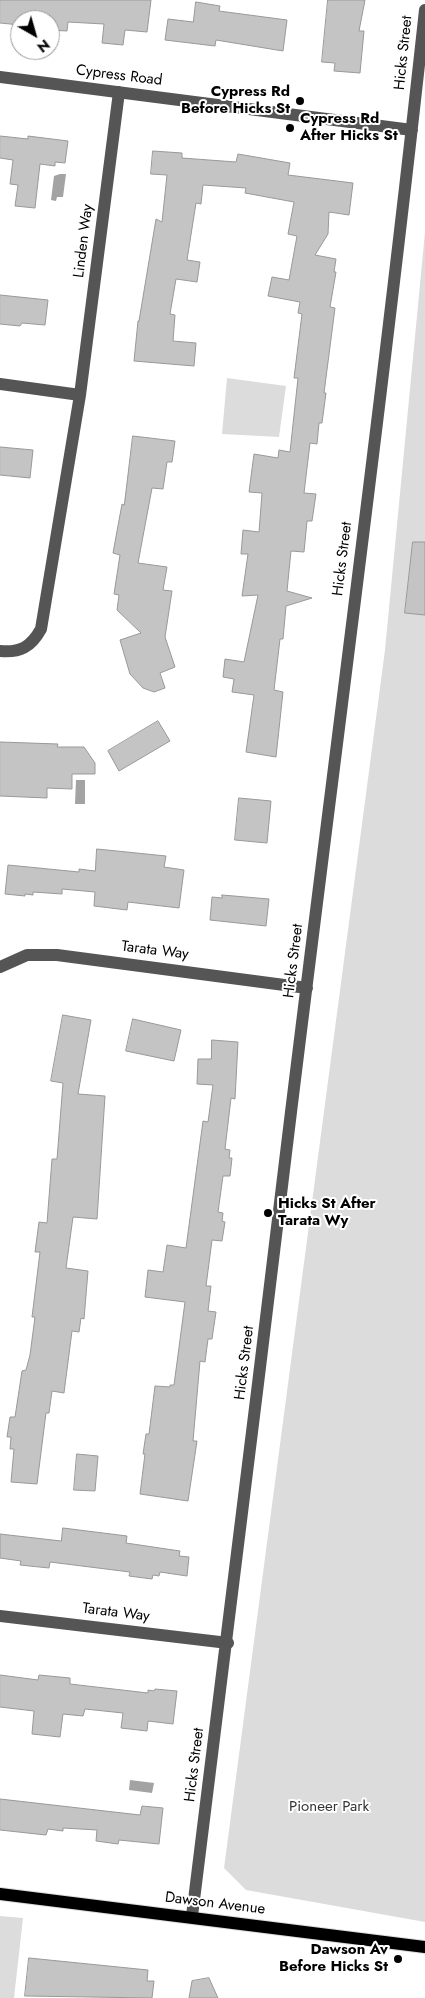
<!DOCTYPE html>
<style>
body{margin:0}
#map{position:relative;width:425px;height:1998px;overflow:hidden;background:#fff;font-family:Jost,sans-serif}
canvas{display:block}
.north{position:absolute;left:10px;top:10px;width:50px;height:50px;box-sizing:border-box;background:#fff;border:1px solid #999;border-radius:50%;rotate:142deg;font-size:14px;font-weight:700;line-height:20px;text-align:center;color:#000}
.north::after{content:'';display:block;margin:auto;width:18px;height:22px;background:#000;clip-path:polygon(50% 0,100% 100%,50% 72%,0 100%)}
</style>
<div id="map">
<canvas width="425" height="1998"></canvas>
<div class="north">N</div>
</div>
<script>
const context = document.querySelector('canvas').getContext('2d');
context.lineJoin = 'round';
function fillPath(path, color) { context.fillStyle = color; context.fill(path, 'evenodd'); }
function strokePath(path, color, width, dash) { context.strokeStyle = color; context.lineWidth = width; context.lineCap = dash ? 'butt' : 'round'; context.setLineDash(dash || []); context.stroke(path); }
function label(font, color, halo, rows, align = 'center') {
  context.font = font + ' Jost,sans-serif'; context.lineWidth = 4; context.setLineDash([]); context.textBaseline = 'middle'; context.strokeStyle = halo; context.fillStyle = color; for (const [text, x, y, turn = 0] of rows) {
    context.save(); context.translate(x, y); context.rotate((+turn || 0) * Math.PI / 180); context.textAlign = isNaN(turn) ? turn : align; if (halo) context.strokeText(text, 0, 0); context.fillText(text, 0, 0); context.restore();
  }
}
fillPath(new Path2D(`
 M425,232V1922L246,1890L224,1868L385,650Z
 M227,378L286,386L279,437L222,434Z
 M0,1916L23,1918L14,1998H0Z`), '#dcdcdc');
fillPath(new Path2D(`
 M60,174H66L63,197H57L56,201L51,200L54,176Z
 M76,780H85V804H75Z
 M130,1780L154,1783L152,1793L129,1790Z`), '#a3a3a3');
const building = new Path2D(`
 M0,0H151L147,32L125,30L123,45L102,43L104,24L68,22L67,31L50,30V20H20V25L0,23Z
 M328,0H365L359,31H364L360,73L334,71L335,63L322,62Z
 M196,2L220,6L219,11L287,20L283,51L216,40L215,46L165,40L168,19L193,22Z
 M0,136L28,139V136L68,141L65,163L55,162V166L40,164L35,208L15,206L18,185L10,184L13,160L0,158Z
 M153,151L182,153V158L236,162L238,154L290,163L288,175L353,183L349,215L329,212L328,234L315,255L336,259L334,272H336L330,307L335,308L324,393H326L322,423H319L317,444L310,443L304,493L316,494L312,521H307L304,552L291,551L287,591L312,598L286,606L283,639H280L274,690L283,692L276,757L246,752L254,695L232,692L234,679L223,677L225,659L244,662L258,595L242,596L248,554H241L243,530L259,532L262,493L249,492L254,454L278,458L279,450L290,452L298,378H294L302,314L298,313L300,302L268,296L272,277L289,280L297,236L288,234L294,202L245,193L246,188L203,185L201,204L196,203L187,260L200,262L197,282L176,279L170,314L175,315L173,341L196,343L194,366L134,361L138,321H139L156,219L162,222L167,175L151,174Z
 M0,295L48,300L45,325L22,323L20,326L0,324Z
 M133,436L175,441L172,462H167L163,489L152,488L138,563L167,567L163,590L172,591L165,637L175,667L160,673L165,688L154,692L143,688L130,674L120,640L141,633L117,610L119,595L114,594L120,555L113,553L122,504L124,505Z
 M0,447L33,450L30,478L0,475Z
 M413,542H425V615L405,613Z
 M158,721L170,741L119,771L108,751Z
 M0,742L58,744L57,747H84L95,763V774H72V789L47,788V798L0,796Z
 M239,798L271,801L267,843L235,840Z
 M97,849L166,856L164,867L184,870L179,908L128,902L127,910L94,906L95,892L62,889V894L33,892V895L25,894V896L5,894L8,865L79,872V869L95,871Z
 M222,895L269,899L266,926L210,920L212,897L222,898Z
 M63,1015L91,1020L78,1094L105,1096L97,1219L73,1217L66,1268L88,1271L84,1319L81,1318L79,1332L72,1331L64,1393L52,1391L49,1413H46L37,1484L11,1482L14,1449H10L11,1437H7L10,1417H15L22,1371L26,1370L30,1355L35,1317H32L40,1252H35L39,1222L47,1223L52,1159H57L63,1083L51,1081Z
 M133,1019L181,1030L174,1061L126,1051Z
 M212,1040L238,1042L235,1099L231,1098L225,1149L230,1150L229,1158H232L230,1176H223L218,1212L223,1213L222,1221L225,1222L222,1241L212,1240L206,1286H211L208,1311L216,1312L212,1339H208L205,1362L200,1361L193,1441H197L188,1501L140,1494L145,1454H143L146,1434H149L155,1386L170,1387V1385H174L185,1302L145,1297L148,1270L163,1272L167,1245L186,1248L203,1121L208,1122L213,1085L197,1084L198,1059H211Z
 M77,1454L98,1456L95,1491L74,1490Z
 M63,1528L127,1536L126,1543L180,1551L179,1556L189,1557L187,1576L160,1572L159,1576L153,1575L152,1579L129,1576L130,1572L50,1562L49,1568L20,1565L21,1561L0,1558V1534L61,1541Z
 M0,1675L38,1680L39,1675L70,1678V1684L148,1693V1690L154,1691L155,1689L177,1691L173,1724L148,1721L147,1731L121,1728L123,1713L85,1709L83,1716L63,1714L60,1737L32,1734L34,1711L0,1707Z
 M0,1799L140,1815L142,1806L163,1808L159,1844L119,1840L118,1844L96,1841L97,1830L63,1828V1831L48,1829L46,1835L0,1830Z
 M29,1958L148,1970L147,1981H154L152,1998L25,1996Z
 M209,1978L218,1998H189L192,1981Z`);
fillPath(building, '#c4c4c4');
strokePath(building, '#999', 1);
const major = new Path2D(`
 M0,1894L425,1947`);
strokePath(major, '#dbdbdb', 14);
strokePath(new Path2D(`
 M0,77L412,130
 M0,384L80,395
 M0,651C20,653 31,647 41,629L80,395L119,92
 M0,967L27,955H57L307,988
 M0,1616L228,1643
 M192,1916C227,1648 258,1380 291,1112C336,745 385,378 425,10`), '#555', 12);
strokePath(major, '#000', 12);
for (const [x, y, r, color] of [
 [300,101,5,"#000"],
 [290,128,5,"#000"],
 [268,1213,5,"#000"],
 [398,1959,5,"#000"]
]) { const dot = new Path2D(); dot.arc(x, y, r, 0, 2 * Math.PI); context.fillStyle = color; context.fill(dot); strokePath(dot, '#fff', 2); }
label('15px', '#000', '#fff', [
 ["Hicks Street",404,53,-84],
 ["Cypress Road",119,76,7],
 ["Linden Way",84,241,-83],
 ["Hicks Street",343,559,-83],
 ["Tarata Way",155,951,7],
 ["Hicks Street",294,961,-83],
 ["Hicks Street",245,1363,-83],
 ["Tarata Way",116,1613,7],
 ["Hicks Street",195,1765,-83],
 ["Dawson Avenue",215,1904,7]
]);
label('bold 15px', '#000', '#fff', [
 ["Cypress Rd",290,92],
 ["Before Hicks St",290,109],
 ["Cypress Rd",300,119,"left"],
 ["After Hicks St",300,136,"left"],
 ["Hicks St After",278,1204,"left"],
 ["Tarata Wy",278,1221,"left"],
 ["Dawson Av",388,1950],
 ["Before Hicks St",388,1967]
], 'right');
label('15px', '#333', '#fff', [
 ["Pioneer Park",329,1807]
]);
</script>
